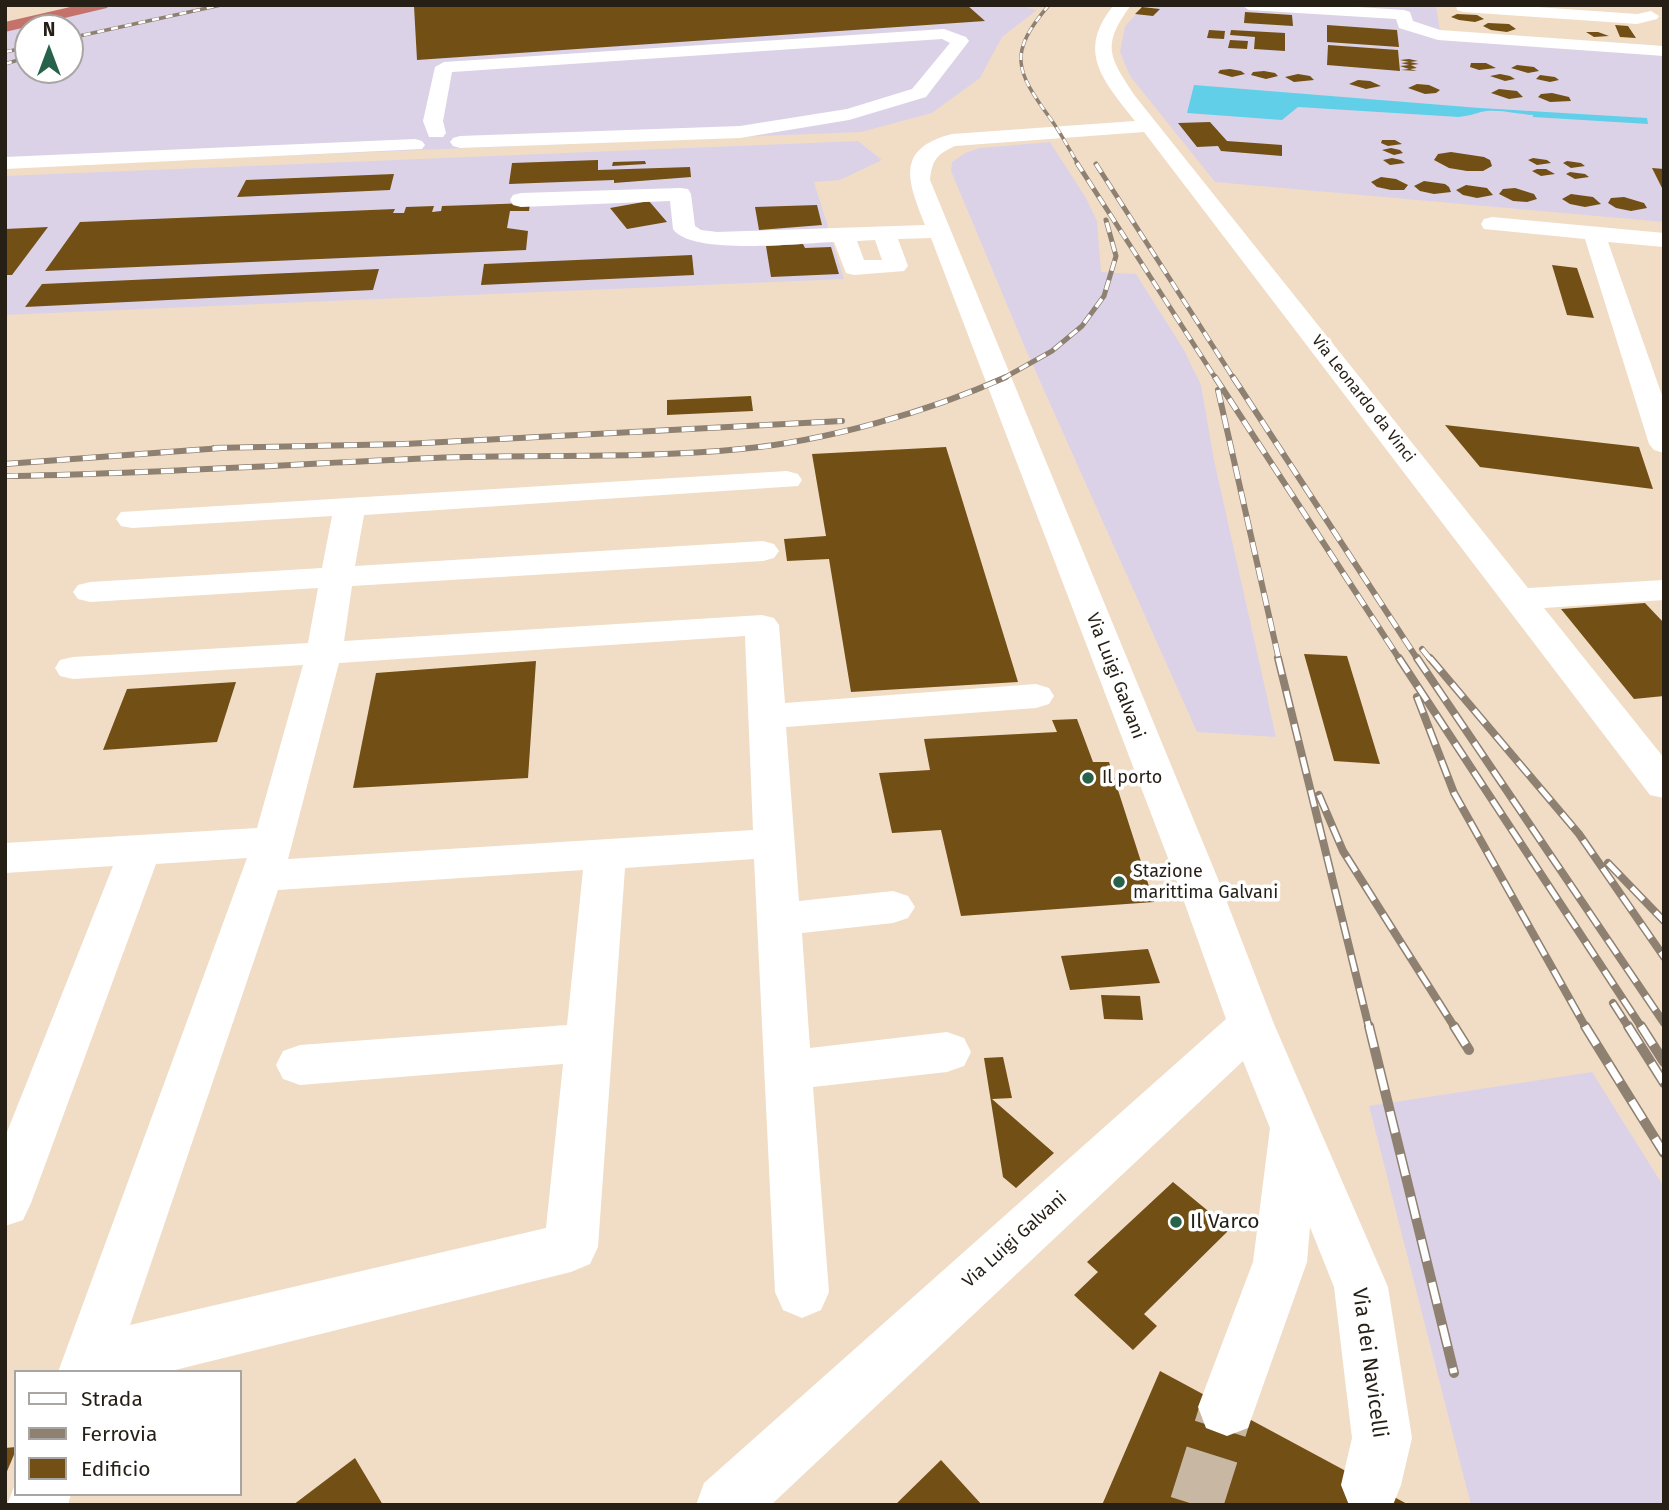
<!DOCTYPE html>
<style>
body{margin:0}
#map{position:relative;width:1669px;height:1510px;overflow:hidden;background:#f1ddc6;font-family:"Fira Sans",sans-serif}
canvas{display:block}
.frame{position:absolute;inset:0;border:7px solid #261f16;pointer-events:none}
.legend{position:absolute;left:14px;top:1370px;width:228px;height:126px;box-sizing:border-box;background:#fff;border:2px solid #a8a5a2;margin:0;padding:9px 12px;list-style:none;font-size:21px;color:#261f16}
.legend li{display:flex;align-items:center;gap:14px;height:35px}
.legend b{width:35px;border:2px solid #a8a5a2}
.north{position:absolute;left:14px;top:14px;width:70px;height:70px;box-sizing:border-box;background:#fff;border:2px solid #a8a5a2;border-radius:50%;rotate:0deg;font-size:19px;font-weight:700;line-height:28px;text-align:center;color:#261f16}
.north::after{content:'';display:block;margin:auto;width:24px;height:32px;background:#29624b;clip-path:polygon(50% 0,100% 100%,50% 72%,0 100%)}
</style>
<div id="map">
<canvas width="1669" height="1510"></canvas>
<div class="frame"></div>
<ul class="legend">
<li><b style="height:9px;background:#fff"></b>Strada</li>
<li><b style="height:9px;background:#8f8171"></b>Ferrovia</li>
<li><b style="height:19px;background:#714f15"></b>Edificio</li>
</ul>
<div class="north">N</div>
</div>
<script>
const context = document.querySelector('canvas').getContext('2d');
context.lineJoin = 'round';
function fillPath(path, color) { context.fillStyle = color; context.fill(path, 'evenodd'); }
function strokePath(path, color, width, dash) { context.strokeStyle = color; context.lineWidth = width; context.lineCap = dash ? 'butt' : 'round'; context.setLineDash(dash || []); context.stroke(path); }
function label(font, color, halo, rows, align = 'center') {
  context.font = font + ' "Fira Sans",sans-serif'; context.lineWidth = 7; context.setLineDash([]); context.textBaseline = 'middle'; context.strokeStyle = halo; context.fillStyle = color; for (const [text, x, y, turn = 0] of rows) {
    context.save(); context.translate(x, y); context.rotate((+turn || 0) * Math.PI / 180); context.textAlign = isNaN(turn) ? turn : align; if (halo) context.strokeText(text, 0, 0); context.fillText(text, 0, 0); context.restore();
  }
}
fillPath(new Path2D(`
 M116,5H1031L1027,8L1037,10L1002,37L980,78L932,113L861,132L5,167V30ZM28,28H70V70H28Z
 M1145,5H1436L1440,31L1664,46V222L1215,182L1130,76L1120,52L1125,26Z
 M858,141L882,160L840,180L814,182L844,279L5,315V176Z
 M1050,142L1086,198L1097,221L1101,272L1136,274L1184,350L1201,385L1214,460L1276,737L1197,732L1026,350L951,171L952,162L965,153L979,148Z
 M1592,1072L1664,1187V1505H1471L1369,1106Z`), '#dcd2e7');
fillPath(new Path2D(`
 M1194,85L1480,108L1647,118L1648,124L1533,117V115C1517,114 1496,108 1481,112C1474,114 1468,116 1459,117L1298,107L1282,120L1187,113Z`), '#62cfe9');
fillPath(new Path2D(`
 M433,5H967L985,21L417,60L414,6Z
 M1142,7L1160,9L1153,16L1135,14Z
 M1245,12L1292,15L1293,26L1244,23Z
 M1457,14L1477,15L1484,19L1475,22L1459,20L1451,17Z
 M1488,23L1509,24L1516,29L1507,32L1491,30L1483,26Z
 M1327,25L1397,30L1399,47L1327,42Z
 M1615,25L1628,26L1636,38L1620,37Z
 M1209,30L1225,31L1224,39L1207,38Z
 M1231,30L1285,33V51L1254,49L1255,37L1230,35Z
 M1586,32H1598L1609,36L1594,37Z
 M1230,40L1248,41L1247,49L1228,48Z
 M1328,45L1398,50L1400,71L1327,65Z
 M1409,59L1418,61L1410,62L1419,64L1411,65L1417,68L1410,69L1417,71L1401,70L1409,69L1400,66L1409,65L1401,63L1409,62L1400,60Z
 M1471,63H1486L1496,68L1479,70L1470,67Z
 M1517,65L1534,67L1539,71L1528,73L1511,68Z
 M1230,69L1241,71L1245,74L1232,77L1218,73L1220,70Z
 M1264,71L1275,73L1278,76L1266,79L1251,75L1253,72Z
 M1298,74L1310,76L1314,80L1294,82L1285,77Z
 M1500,74L1510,76L1515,79L1505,81L1490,76Z
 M1540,75L1555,77L1559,80L1550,82L1536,79Z
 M1358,80L1370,81L1381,86L1366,89L1349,84Z
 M1417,84L1429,85L1440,90L1436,93L1425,94L1408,88Z
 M1499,89L1517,91L1523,97L1509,99L1491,93Z
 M1552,93L1569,97L1571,101L1550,102L1538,97L1541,94Z
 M1210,122L1227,141L1282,145V156L1221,151L1218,146L1197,147L1178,123Z
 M1382,140H1395L1402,144L1388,146L1381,143Z
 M1391,148L1400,150L1403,153L1394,155L1382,150Z
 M1451,152L1484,157L1490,160L1492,166L1483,171H1467L1449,168L1434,160L1438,154Z
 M1392,158L1401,160L1405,163L1390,165L1383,160Z
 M1533,158L1547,160L1551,163L1537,165L1528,160Z
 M598,160V170L690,167L691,177L614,183V180L509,184L512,163Z
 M645,161L646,164L612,166L613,162Z
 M1567,161L1581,163L1585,166L1571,168L1563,163Z
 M1652,168L1664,169V192Z
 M1537,169H1546L1555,174L1541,176L1532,171Z
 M1570,172L1585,174L1589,177L1575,179L1566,174Z
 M394,174L390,190L237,197L246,180Z
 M1381,177L1396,179L1408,185L1404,190H1391L1377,187L1371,182Z
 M1424,181L1445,184L1449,187L1451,192L1434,194L1420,191L1414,186Z
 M1466,185L1487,188L1493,195L1477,198L1463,195L1456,190Z
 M1515,188L1534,194L1537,199L1527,202L1513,201L1499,194L1503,189Z
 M1571,194L1593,197L1601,204L1585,207L1570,204L1562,199Z
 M1624,197L1644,203L1647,208L1631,211L1616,208L1608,203L1611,198Z
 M649,201L667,222L627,229L610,208Z
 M530,203L529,211H510L507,228L528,231L526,250L45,271L80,222L395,209L393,213H404L406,207L434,206L432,212L441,211L442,206Z
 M817,205L822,225L759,230L755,207Z
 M48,227L12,275H5V229Z
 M803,244L805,248L831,247L839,274L771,277L766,246Z
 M692,255L694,275L481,285L484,264Z
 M1552,265L1577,268L1594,318L1567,315Z
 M379,269L373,290L25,307L42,284Z
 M751,396L753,411L667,415V400Z
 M1445,425L1639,447L1653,489L1480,467Z
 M946,447L1018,682L851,692L829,559L787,561L784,539L826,536L812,454Z
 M1645,603L1664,623V696L1634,699L1561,609Z
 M1304,654L1347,656L1380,764L1334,761Z
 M536,661L528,778L353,788L376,673Z
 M236,682L217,742L103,750L127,689Z
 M1077,719L1093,762H1109L1154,902L961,916L941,830L892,833L879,773L930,770L924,739L1057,732L1052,720Z
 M1148,949L1160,983L1070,990L1061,956Z
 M1101,995L1140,996L1143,1020L1104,1019Z
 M1003,1057L1012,1098L992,1099L1054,1153L1016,1188L1003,1177L984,1058Z
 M1173,1182L1230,1229L1144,1314L1157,1326L1133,1350L1074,1295L1098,1272L1087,1262Z
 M1160,1371L1409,1505H1102Z
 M16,1447V1450L5,1476V1448Z
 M355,1458L383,1505H293Z
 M941,1460L982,1505H895Z`), '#714f15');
strokePath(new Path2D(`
 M1196,1505L1227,1407`), '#c8b7a3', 53, [53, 27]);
fillPath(new Path2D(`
 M1114,5H1131C1101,46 1109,56 1135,96L1528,588L1664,580V600L1544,608L1664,758V798L1650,795L1144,132L955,146C937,154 932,160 930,180L1218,879L1274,1024L1388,1287L1412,1438L1401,1485L1393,1505H1349L1341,1485L1352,1438L1334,1287L1310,1227L1307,1262L1248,1428L1227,1436L1206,1428L1198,1407L1253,1262L1270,1128L1243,1061L771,1505H696L704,1483L1226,1019L1176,879L931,238L898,239L908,266L904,271L854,275L846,273L834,242C801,243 691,256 673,229L670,201L521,207L513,205L510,200L513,195L521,193L680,188L688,189L691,194L695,226L701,230L717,232L925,225C909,183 893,149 952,134L1135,121C1104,81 1075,52 1114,5ZM875,240L882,260H864L857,241Z
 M1241,5H1328L1404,10L1410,12L1413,21L1440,30L1664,46V56L1438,40L1399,28L1396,19L1249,10Z
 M1456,5H1508L1637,14L1651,11L1659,16L1657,19L1637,24L1463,12L1457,10Z
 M944,29L966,37L969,41L926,97L849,120L740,138L460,148L453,146L450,142L453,138L460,136L740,126L847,109L912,89L950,43L942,39L452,72L443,121L446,133L443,137H429L423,121L435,67L444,62Z
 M415,139L422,141L425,145L422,149L5,169V157Z
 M1492,217L1664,233V247L1608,242L1664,401V453L1654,450L1649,444L1585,239L1484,229L1481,224L1484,219Z
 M787,471L798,474L802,480L798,486L364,515L355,566L763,541L774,544L779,551L774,558L763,561L352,586L344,641L762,615L774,618L779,625L785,703L1036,684L1049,688L1054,696L1049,704L1036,708L786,727L799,901L893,891L908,896L915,907L908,918L893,923L802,933L810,1048L947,1032L964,1038L971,1052L964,1066L947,1072L813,1087L829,1292L821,1310L802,1318L783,1310L775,1292L754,859L625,868L598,1247L590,1264L571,1272L167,1372H58L247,858L156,864L31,1203L23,1220L5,1226V1137L113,866L5,873V843L257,828L303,665L73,679L60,676L55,668L60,660L73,657L308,643L318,588L90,602L78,599L73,592L78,585L90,582L322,568L332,516L132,528L121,526L116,519L121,512ZM745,636L753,830L288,859L339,663ZM583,870L567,1025L300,1045L283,1051L276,1065L283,1079L300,1085L563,1064L546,1228L130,1325L278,890Z
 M16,1482V1494H71L68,1505H7Z`), '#fff');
fillPath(new Path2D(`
 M79,5H109L107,8L5,32V22Z`), '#c4726a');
const railFar4 = new Path2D(`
 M1049,5C1008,53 1015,70 1050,118C1061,133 1069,149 1078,164
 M70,38L221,5
 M5,52L28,47
 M5,64L28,57`);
const railFar3 = new Path2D(`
 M1077,163L1216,379
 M1096,164L1234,379
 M1002,379L1052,351L1082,326L1104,296L1116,256L1106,220`);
const railFar2 = new Path2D(`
 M1215,377L1400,660
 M1233,377L1418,660
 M1218,390L1279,660
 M214,448L405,444L842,421
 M5,464L222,448
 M5,476C148,474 291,464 434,458C536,454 639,459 741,449C826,441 928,412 1006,377
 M1422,649L1431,660`);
const railFar1 = new Path2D(`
 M1278,658L1369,1028
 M1399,658L1642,1028
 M1417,658L1664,1023
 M1430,658L1579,834L1664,957
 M1417,697L1454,793L1586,1028
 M1319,795L1343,851L1455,1028
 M1608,863L1664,921
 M1613,1003L1629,1028`);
const rail = new Path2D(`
 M1369,1026L1454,1373
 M1454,1026L1469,1050
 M1585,1026L1664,1153
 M1628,1026L1664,1083
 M1641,1026L1664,1062`);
strokePath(railFar4, '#8f8171', 3.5);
strokePath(railFar3, '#8f8171', 5);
strokePath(railFar2, '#8f8171', 6);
strokePath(railFar1, '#8f8171', 8);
strokePath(rail, '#8f8171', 10);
strokePath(railFar4, '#fff', 2.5, [7]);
strokePath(railFar3, '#fff', 3.5, [10]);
strokePath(railFar2, '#fff', 4.5, [13]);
strokePath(railFar1, '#fff', 5, [17]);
strokePath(rail, '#fff', 7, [22]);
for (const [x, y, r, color] of [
 [1088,778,7,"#29624b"],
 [1119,882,7,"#29624b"],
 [1176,1222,7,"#29624b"]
]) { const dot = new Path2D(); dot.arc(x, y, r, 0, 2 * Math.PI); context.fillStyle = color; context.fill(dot); strokePath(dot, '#fff', 2.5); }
label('16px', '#261f16', '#fff', [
 ["Via Leonardo da Vinci",1363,399,52]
]);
label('18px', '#261f16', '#fff', [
 ["Via Luigi Galvani",1115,676,69],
 ["Via Luigi Galvani",1015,1240,-42]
]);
label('18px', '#261f16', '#fff', [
 ["Il porto",1102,778],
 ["Stazione",1133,872],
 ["marittima Galvani",1133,893]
], 'left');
label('21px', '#261f16', '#fff', [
 ["Il Varco",1190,1222]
], 'left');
label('21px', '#261f16', '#fff', [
 ["Via dei Navicelli",1369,1363,82]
]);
</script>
